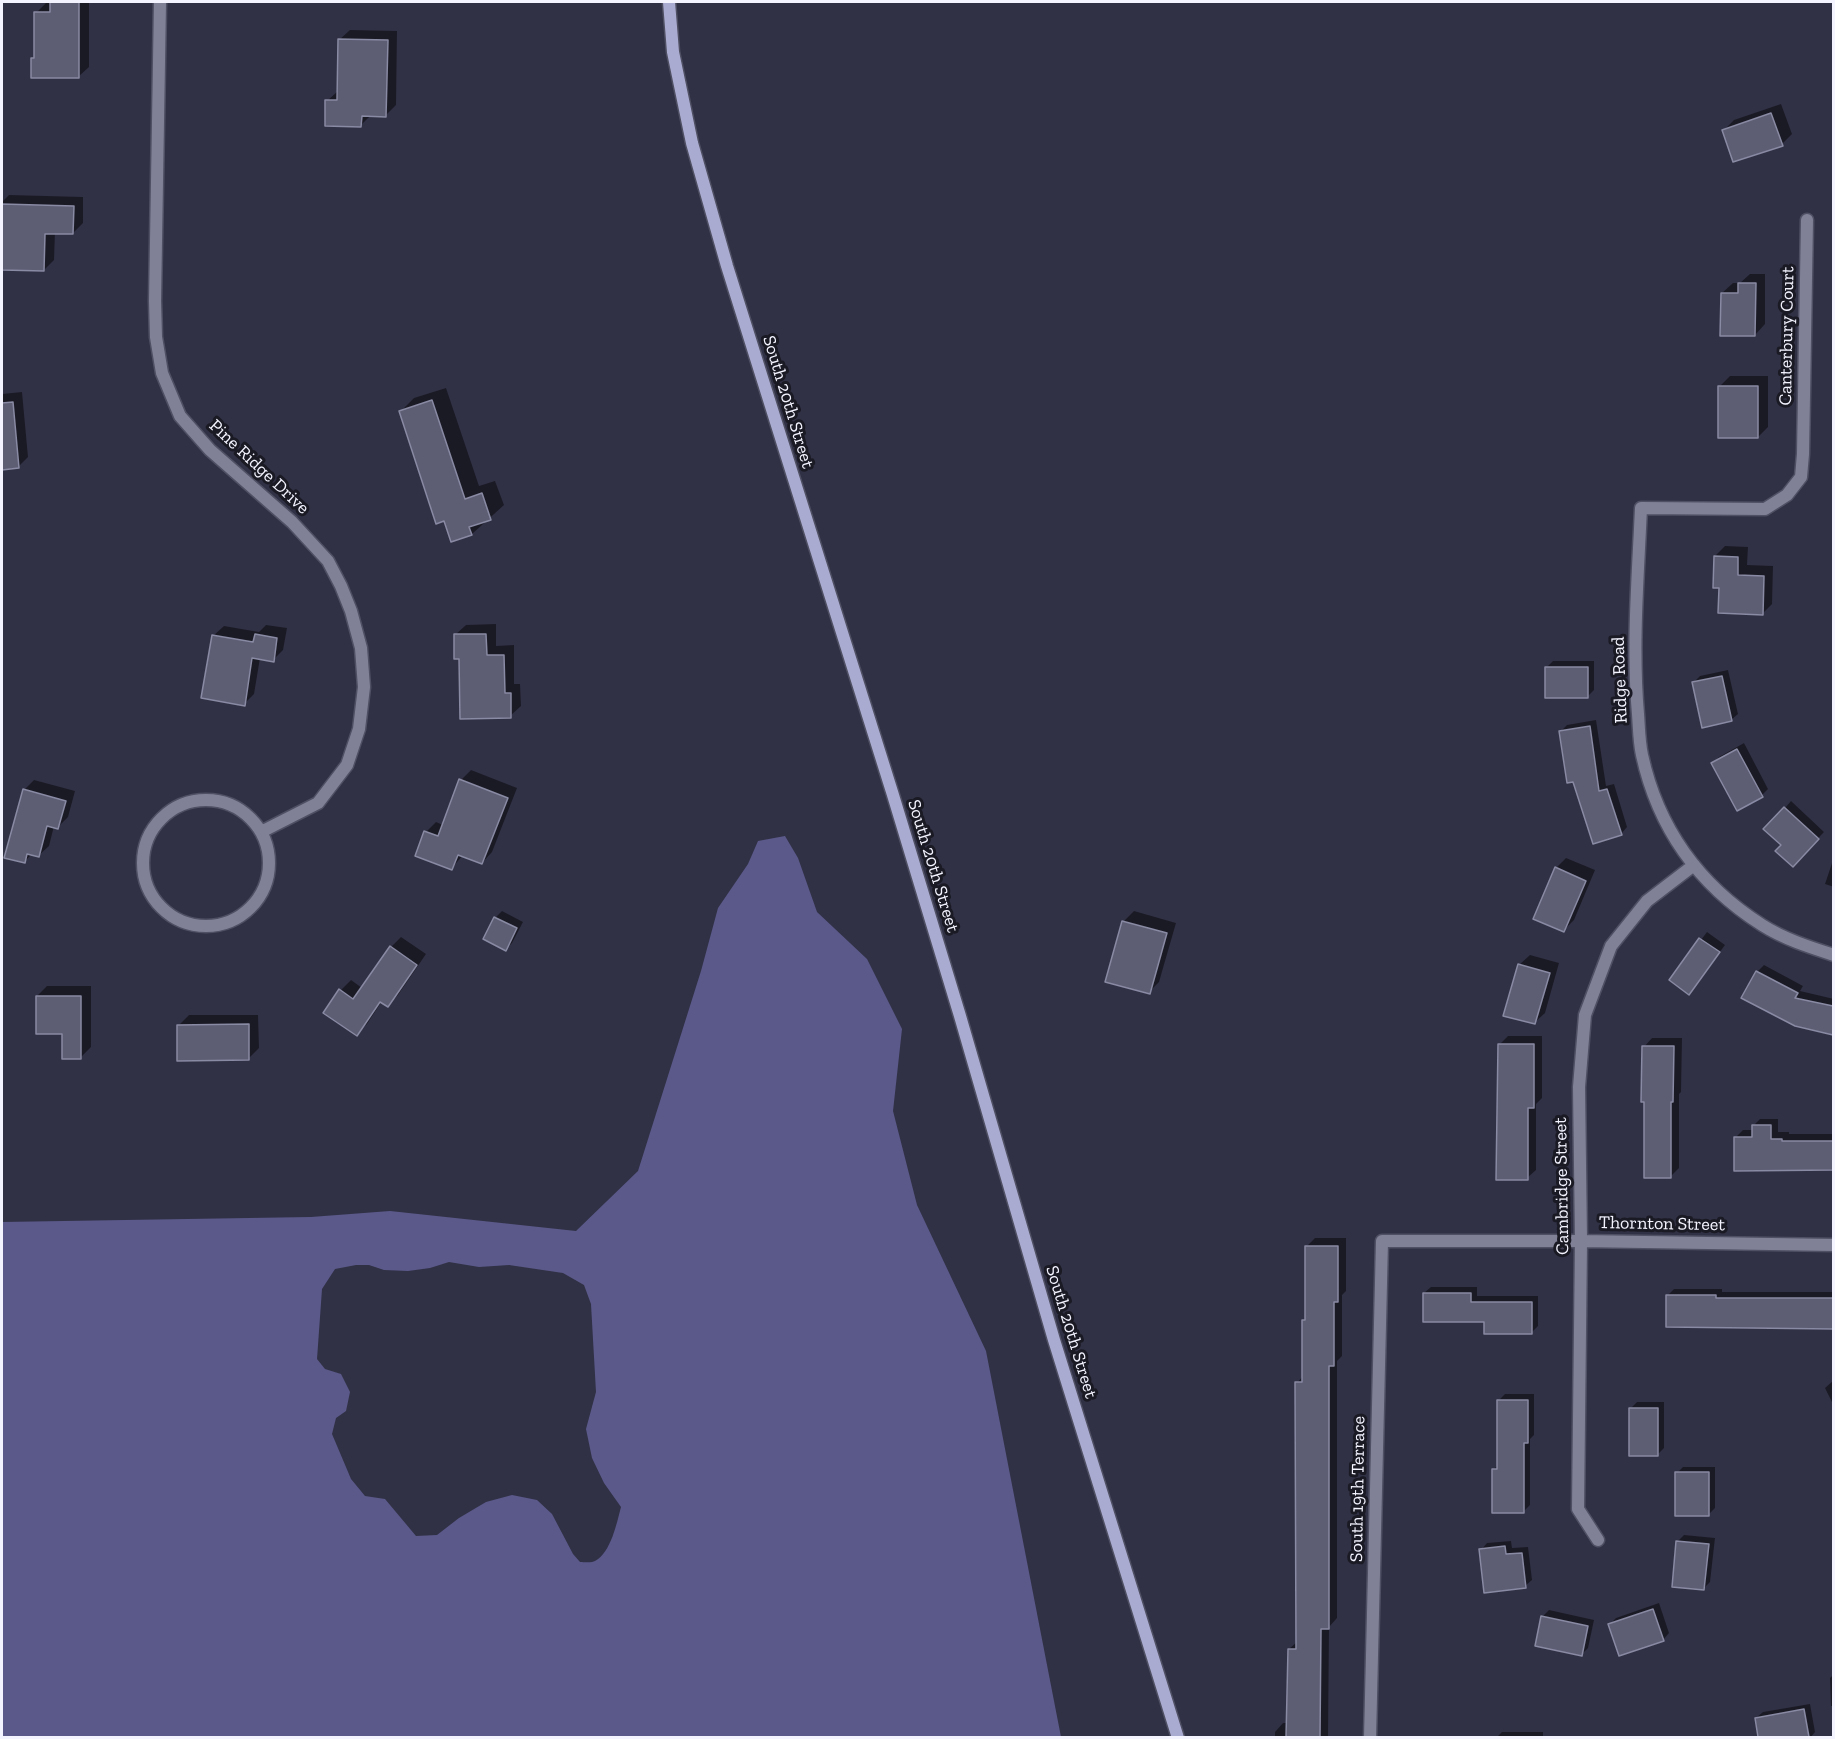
<!DOCTYPE html>
<style>
body{margin:0}
#map{position:relative;width:1835px;height:1739px;overflow:hidden;background:#313146;font-family:"Zilla Slab",serif}
canvas{display:block}
.frame{position:absolute;inset:0;border:3px solid #f3f4ff;pointer-events:none}
</style>
<div id="map">
<canvas width="1835" height="1739"></canvas>
<div class="frame"></div>
</div>
<script>
const context = document.querySelector('canvas').getContext('2d');
context.lineJoin = 'round';
function fillPath(path, color) { context.fillStyle = color; context.fill(path, 'evenodd'); }
function strokePath(path, color, width, dash) { context.strokeStyle = color; context.lineWidth = width; context.lineCap = dash ? 'butt' : 'round'; context.setLineDash(dash || []); context.stroke(path); }
function label(font, color, halo, rows, align = 'center') {
  context.font = font + ' "Zilla Slab",serif'; context.lineWidth = 6; context.setLineDash([]); context.textBaseline = 'middle'; context.strokeStyle = halo; context.fillStyle = color; for (const [text, x, y, turn = 0] of rows) {
    context.save(); context.translate(x, y); context.rotate((+turn || 0) * Math.PI / 180); context.textAlign = isNaN(turn) ? turn : align; if (halo) context.strokeText(text, 0, 0); context.fillText(text, 0, 0); context.restore();
  }
}
fillPath(new Path2D(`
 M785,836L798,858L817,912L867,959L902,1029L893,1111L917,1205L986,1351L1061,1737H2V1222L311,1217L390,1211L576,1231L638,1171L701,971L718,908L748,864L758,841ZM449,1262L479,1267L509,1265L563,1273L584,1285L591,1304L596,1392L586,1429L592,1458L604,1483L621,1507C617,1522 611,1553 595,1561C592,1563 584,1562 580,1562L573,1554L552,1514L537,1500L512,1495L486,1502L459,1518L437,1535L416,1536L385,1499L365,1496L351,1479L332,1434L336,1418L346,1411L350,1392L341,1374L325,1369L317,1359L322,1289L335,1269L356,1265H369L384,1270L408,1271L430,1268Z`), '#5b598a');
fillPath(new Path2D(`
 M52,2H89V67L78,77L33,59L36,56V13L46,3Z
 M350,30L397,31L396,105L386,115H371L361,125L327,101L338,91L339,40Z
 M1781,104L1792,134L1782,144L1724,130L1734,120Z
 M9,195L83,197V223L73,233L55,232L54,260L44,270L2,269V202Z
 M1750,274H1765V324L1755,335L1722,293L1733,283H1740Z
 M1730,376H1768V427L1758,437L1720,386Z
 M446,388L479,486L495,481L504,505L472,534L452,540L400,412L414,398Z
 M22,392L28,457L18,467L2,468V394Z
 M1725,546L1748,547L1747,565L1773,566L1772,604L1762,614L1720,587L1715,556Z
 M496,624V646L514,645V684H520L521,706L510,716L460,658L455,635L466,625Z
 M266,625L287,628L283,650L273,660L260,658L254,694L244,704L213,636L224,626L259,632Z
 M1553,661H1594V690L1587,697L1547,667Z
 M1728,670L1738,714L1731,720L1693,683L1700,676Z
 M1596,720L1606,786L1614,784L1627,827L1621,834L1561,731L1567,725Z
 M1744,743L1768,789L1762,795L1713,763L1719,757Z
 M471,770L517,788L492,852L482,863L463,855L452,868L426,832L436,822L443,825L461,780Z
 M34,780L75,791L68,817L58,827L54,826L49,846L38,856L32,854L24,862V790Z
 M1791,801L1824,832L1793,865L1783,845L1785,808Z
 M1834,857V887L1825,884Z
 M1566,858L1595,870L1574,920L1564,930L1556,868Z
 M502,911L523,922L512,943L506,949L495,918Z
 M1134,911L1176,923L1159,982L1149,992L1107,981L1124,921Z
 M1707,932L1725,945L1689,993L1671,980Z
 M401,937L426,954L398,995L388,1005L382,1001L367,1024L356,1034L341,990L351,980L362,988L391,947Z
 M1530,955L1559,963L1545,1013L1534,1023L1519,965Z
 M1764,965L1803,986L1800,991L1834,999V1033L1795,1025L1743,998L1757,972Z
 M47,986H91V1047L81,1057L37,996Z
 M189,1015H258L259,1048L249,1058L179,1025Z
 M1508,1036H1542V1098L1536,1104V1170L1527,1178L1499,1045Z
 M1652,1038H1682L1681,1092L1679,1094V1168L1671,1176L1644,1047Z
 M1760,1119H1778V1132H1789V1134H1834V1169L1735,1170V1138L1743,1130H1753V1126Z
 M1315,1238H1346V1291L1342,1295V1356L1337,1361V1618L1329,1627L1328,1738H1275V1732L1283,1723H1287L1289,1649L1298,1641L1297,1383L1303,1376V1320L1306,1318V1247Z
 M1431,1287H1477V1296H1538V1326L1531,1333L1486,1320L1424,1293Z
 M1674,1289H1722V1292H1834V1327L1668,1325V1295Z
 M1834,1380V1401L1832,1402L1825,1388Z
 M1505,1394H1534V1435L1530,1439V1505L1523,1512L1494,1469L1499,1464V1400Z
 M1637,1402H1664V1448L1658,1454L1630,1409Z
 M1683,1467H1715V1508L1708,1515L1677,1473Z
 M1684,1535L1715,1538L1710,1582L1704,1588L1677,1542Z
 M1511,1541L1512,1548L1528,1547L1532,1580L1525,1586L1481,1550L1487,1543Z
 M1659,1603L1669,1633L1663,1640L1610,1624L1616,1618Z
 M1549,1610L1594,1620L1588,1648L1582,1654L1542,1617Z
 M1834,1674V1706H1831L1830,1678Z
 M1810,1704L1815,1732L1810,1738H1760L1756,1718L1763,1712Z
 M1502,1732H1543V1738H1496Z`), '#0007');
const building = new Path2D(`
 M50,2H79V78H31V58H34V12H50Z
 M338,39L388,40L386,117L362,116L361,127L325,126V100H337Z
 M1771,113L1783,146L1733,162L1722,130Z
 M2,204L74,206L73,234H45L44,271L2,270Z
 M1738,283H1756L1755,336H1720L1721,293H1738Z
 M1718,386H1758V438H1718Z
 M432,400L465,499L482,493L491,520L469,527L472,535L451,542L444,521L436,524L399,411Z
 M13,402L19,468L2,470V403Z
 M1714,556L1738,557V575L1764,576L1763,615L1718,613L1719,588H1713Z
 M255,634L277,638L274,662L252,658L245,706L201,698L212,635L253,642Z
 M454,634H486L487,655H504L505,693H511V718L460,719L459,659H454Z
 M1545,667H1588V698H1545Z
 M1722,676L1732,721L1702,728L1692,682Z
 M1590,726L1599,791L1607,789L1622,835L1593,844L1573,782L1567,783L1559,731Z
 M1737,749L1763,797L1737,811L1711,763Z
 M459,779L508,798L482,864L458,855L452,870L415,856L424,831L438,836Z
 M23,789L66,801L58,829L47,826L39,857L27,854L25,863L4,858Z
 M1784,807L1819,839L1793,867L1775,851L1781,845L1763,829Z
 M1555,867L1586,881L1564,932L1533,919Z
 M494,917L517,928L506,951L483,939Z
 M1122,921L1167,933L1150,994L1105,982Z
 M1699,938L1720,952L1689,995L1669,980Z
 M390,946L417,965L388,1007L380,1002L357,1036L323,1013L339,989L353,999Z
 M1518,964L1550,973L1535,1024L1503,1016Z
 M1756,971L1798,993L1795,998L1833,1006V1035L1795,1026L1741,998Z
 M36,996H81V1059H62V1034H36Z
 M249,1024V1060L177,1061V1025Z
 M1498,1044H1534V1108H1528V1180H1496Z
 M1642,1046H1674L1673,1102H1671V1178H1644V1102H1641Z
 M1752,1125H1771V1139H1782V1141H1833V1170L1734,1171V1137H1752Z
 M1305,1246H1338V1302H1334V1366H1329V1629H1321L1320,1737H1286L1288,1649H1296L1295,1382H1302V1320H1305Z
 M1423,1293H1471V1302H1532V1334H1484V1322H1423Z
 M1666,1295H1716V1298H1833V1329L1666,1327Z
 M1497,1400H1528V1443H1524V1513H1492V1469H1497Z
 M1629,1408H1658V1456H1629Z
 M1675,1472H1709V1516H1675Z
 M1676,1541L1709,1544L1704,1590L1672,1587Z
 M1505,1546L1506,1554L1522,1553L1526,1588L1484,1593L1479,1549Z
 M1653,1609L1664,1641L1619,1656L1608,1624Z
 M1541,1616L1588,1626L1582,1656L1535,1646Z
 M1804,1709L1809,1737H1758L1755,1718Z`);
fillPath(building, '#5d5d74');
strokePath(building, '#898aa3', 1.5);
const minor = new Path2D(`
 M160,2L155,301L156,337L162,373L180,416L210,450L292,522L328,561L341,586L351,611L361,648L364,687L359,729L347,765L318,803L261,832
 M1807,220L1803,454L1801,477L1787,495L1765,509L1641,508C1638,576 1632,646 1638,714C1639,727 1639,741 1642,755C1658,828 1699,885 1762,925C1784,939 1809,947 1834,955
 M143 863a63 63 0 1 1 126 0a63 63 0 1 1-126 0Z
 M1598,1540L1578,1509L1581,1241L1579,1087L1585,1015L1611,946L1647,901L1694,865
 M1370,1738L1382,1241H1581L1834,1245`);
const secondary = new Path2D(`
 M669,2L673,52L692,143L727,266L893,795L960,1016L1054,1340L1178,1738`);
strokePath(minor, '#505064', 15);
strokePath(secondary, '#505064', 15);
strokePath(minor, '#808097', 12);
strokePath(secondary, '#aaabd0', 12);
label('18px', '#f3f4ff', '#1a1a24', [
 ["Canterbury Court",1787,336,-89],
 ["South 20th Street",788,402,73],
 ["Pine Ridge Drive",259,467,43],
 ["Ridge Road",1620,680,-92],
 ["South 20th Street",933,866,73],
 ["Cambridge Street",1562,1186,-91],
 ["Thornton Street",1662,1224,1],
 ["South 20th Street",1071,1332,73],
 ["South 19th Terrace",1358,1489,-89]
]);
</script>
